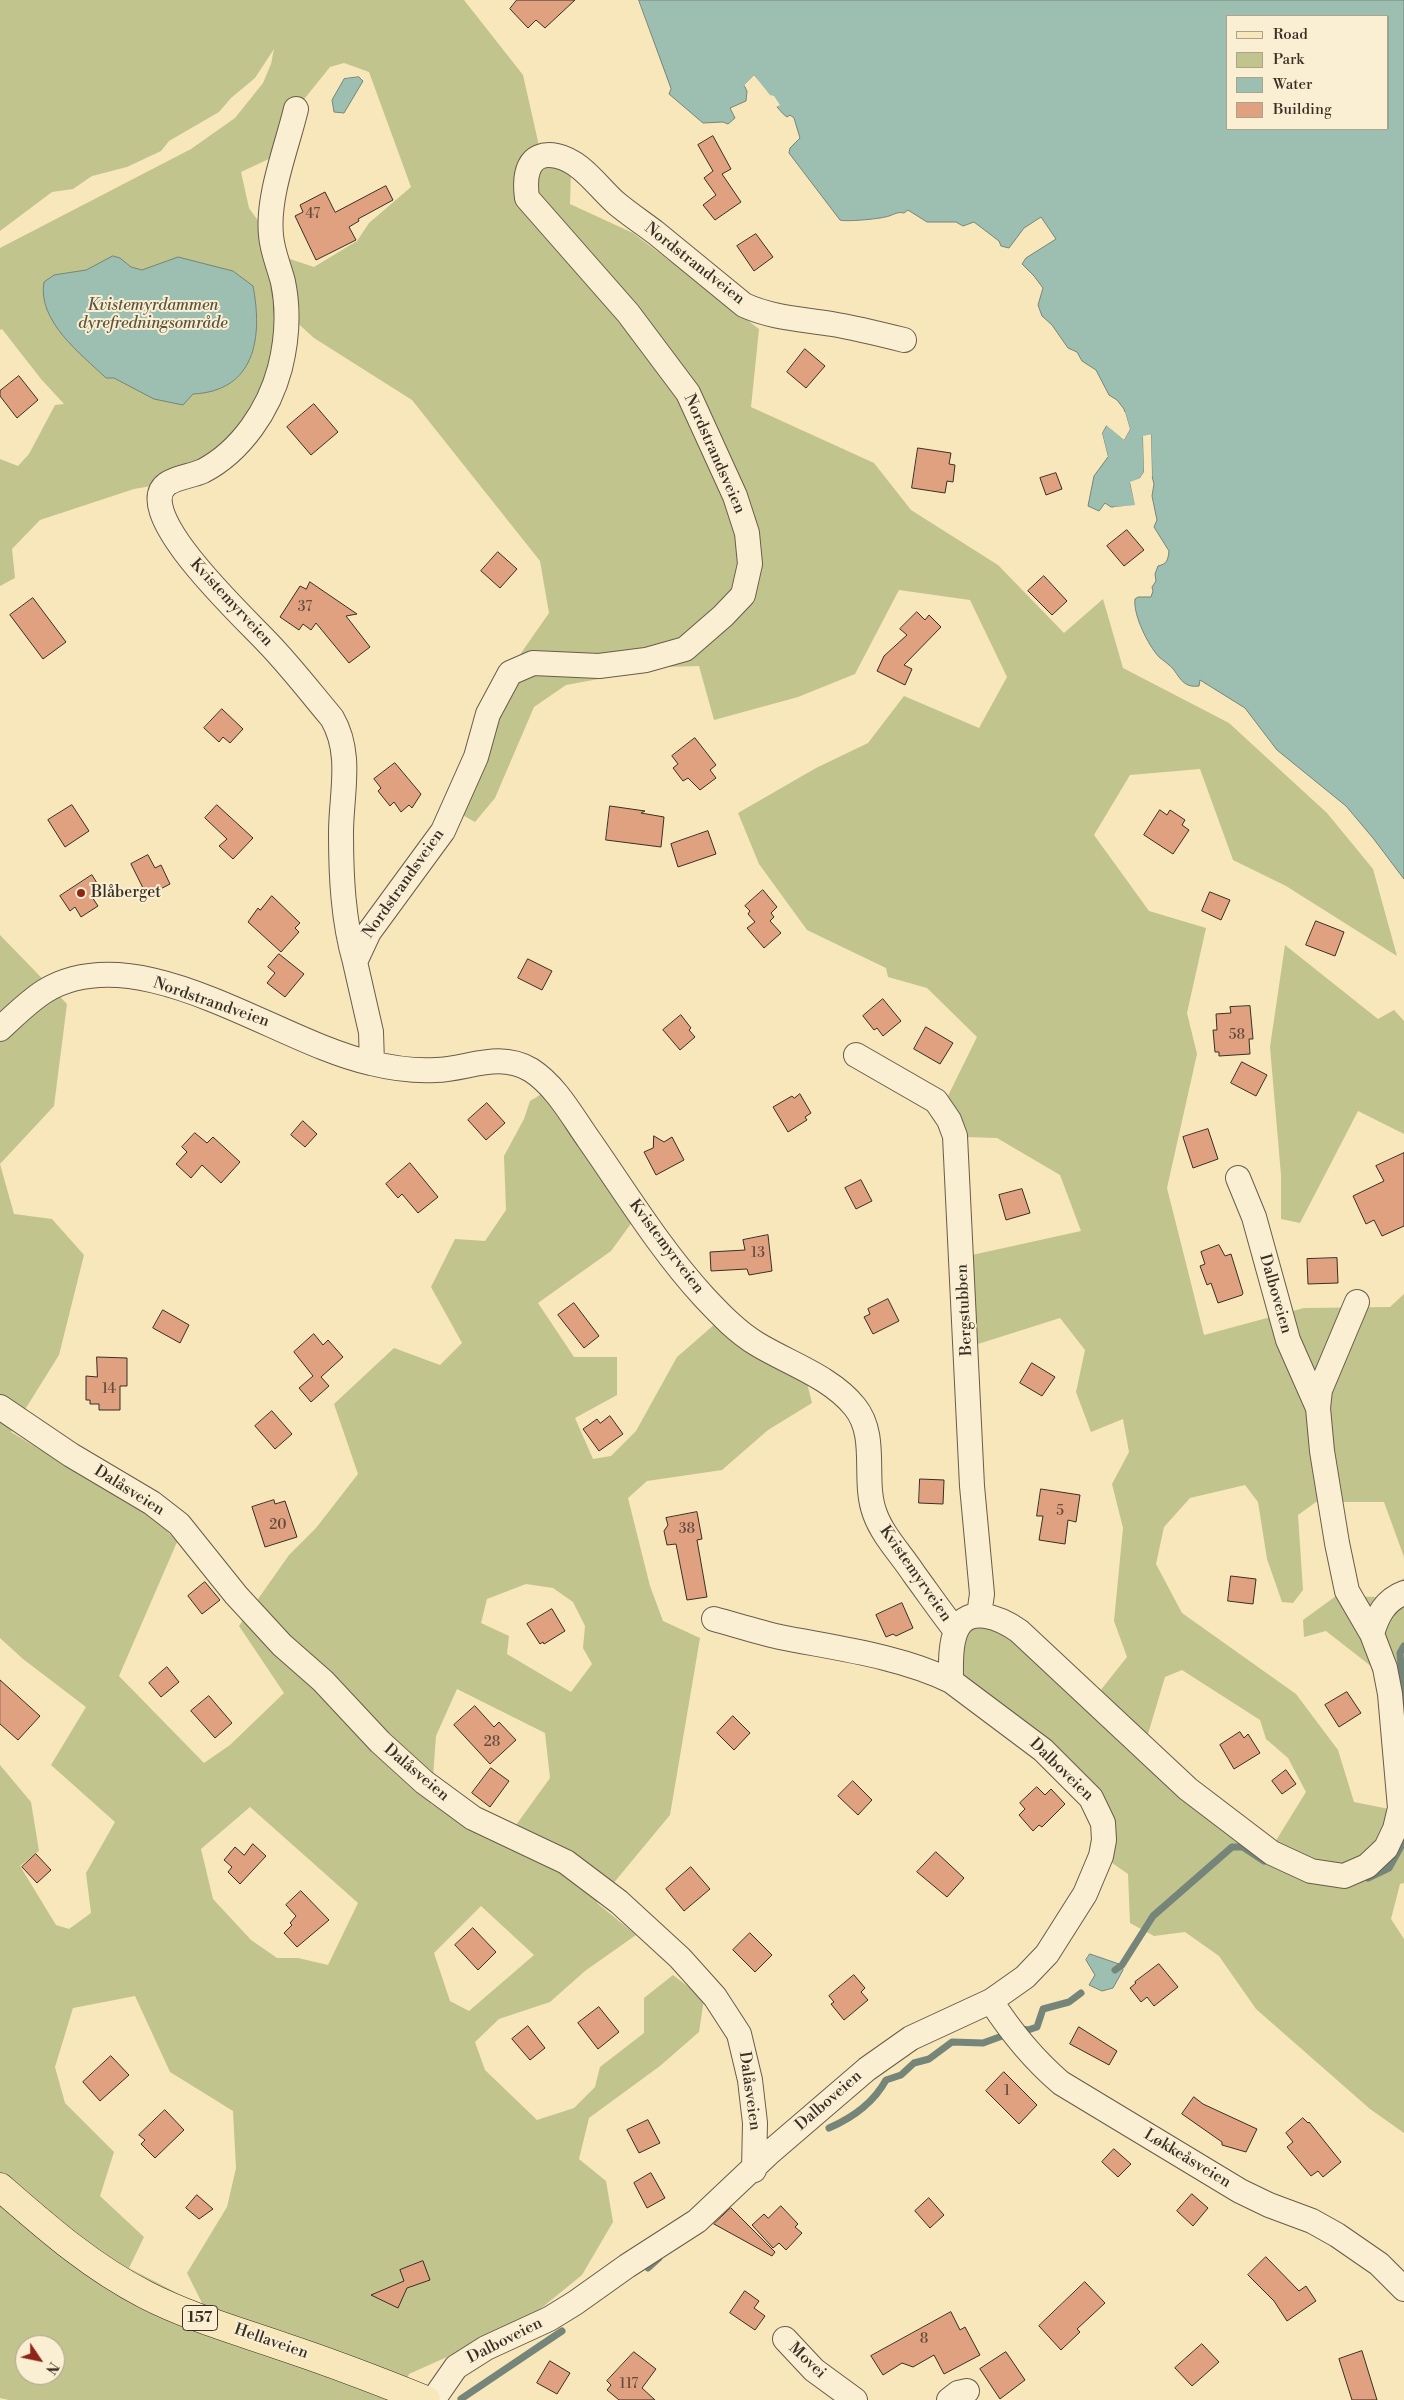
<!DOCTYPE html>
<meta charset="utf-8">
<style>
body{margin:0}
#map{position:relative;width:1404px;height:2400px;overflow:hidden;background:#f7e7ba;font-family:"Libre Bodoni",serif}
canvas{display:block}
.legend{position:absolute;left:1226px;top:15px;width:162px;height:115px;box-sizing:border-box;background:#faefd2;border:1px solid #ada28d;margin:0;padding:6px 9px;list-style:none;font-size:15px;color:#392f26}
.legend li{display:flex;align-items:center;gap:10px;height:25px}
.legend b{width:25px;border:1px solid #ada28d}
.north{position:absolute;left:15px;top:2335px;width:50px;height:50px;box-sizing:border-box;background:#faefd2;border:1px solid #ada28d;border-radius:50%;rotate:124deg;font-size:14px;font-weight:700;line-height:20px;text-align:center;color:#392f26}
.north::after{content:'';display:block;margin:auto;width:18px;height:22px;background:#8f2418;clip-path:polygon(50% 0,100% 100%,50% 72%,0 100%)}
</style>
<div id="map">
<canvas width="1404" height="2400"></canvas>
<ul class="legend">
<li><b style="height:6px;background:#f7e7ba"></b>Road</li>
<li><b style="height:14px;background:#c1c48d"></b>Park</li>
<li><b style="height:14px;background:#9dbfb1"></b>Water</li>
<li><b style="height:14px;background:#e0a181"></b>Building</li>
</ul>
<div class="north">N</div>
</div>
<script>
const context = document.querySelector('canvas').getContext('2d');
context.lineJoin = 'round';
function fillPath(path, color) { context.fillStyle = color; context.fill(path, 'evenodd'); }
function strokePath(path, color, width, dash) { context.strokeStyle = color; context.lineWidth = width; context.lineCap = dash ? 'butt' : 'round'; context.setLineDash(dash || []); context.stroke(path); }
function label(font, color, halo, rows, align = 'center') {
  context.font = font + ' "Libre Bodoni",serif'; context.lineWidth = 4; context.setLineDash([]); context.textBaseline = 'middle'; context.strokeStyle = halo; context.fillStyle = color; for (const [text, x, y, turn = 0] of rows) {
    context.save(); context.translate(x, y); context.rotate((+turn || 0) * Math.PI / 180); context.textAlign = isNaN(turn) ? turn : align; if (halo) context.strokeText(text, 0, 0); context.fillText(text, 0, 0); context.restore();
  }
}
fillPath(new Path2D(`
 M0,0H464L523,75L542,159L571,170L570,204L633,233L759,329L751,407L874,463L911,510L998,565L1064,633L1103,599L1123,668L1229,723L1327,813L1373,869L1397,956L1286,886L1233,860L1200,769L1130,775L1094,835L1149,911L1206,928L1187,1013L1197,1054L1167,1188L1204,1335L1304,1308L1390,1307L1404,1294V1557L1384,1502H1316L1298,1515L1303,1590L1293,1603L1282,1602L1267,1559L1258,1502L1245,1485L1190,1498L1164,1527L1156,1564L1182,1613L1296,1694L1338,1750L1354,1802L1404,1812V1883L1400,1884L1391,1919L1404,1939V2133L1370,2109L1256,2009L1219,1956L1185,1932L1154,1936L1130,1923L1128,1874L1105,1858L1108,1817L964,1679C957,1660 962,1647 969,1628L987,1622L1096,1696L1127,1657L1114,1621L1123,1528L1112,1484L1129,1452L1123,1419L1091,1432L1076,1392L1085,1350L1060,1318L978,1344L972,1255L1081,1231L1060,1175L997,1138L964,1137L945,1102L977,1037L927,988L888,977L886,968L807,930L759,864L738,813L816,768L868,743L904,696L979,728L1007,677L970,600L899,590L855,674L798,697L714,720L699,666L665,667L566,685L534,707L495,798L475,822L459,813L519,656L549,613L540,561L412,400L314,338L293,319L241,437L157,485L134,489L40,520L12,549L15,578L0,586V459L18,466L29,454L55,405L64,404L41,379L2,329L0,330V248L191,149L235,118L263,83L271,64L274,49L255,78L231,98L219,112L169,141L161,151L127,167L92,176L73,189L52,192L0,231ZM344,63L369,72L411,187L369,223L357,241L314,267L284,257L249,208L241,172L273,157L285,123L330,67ZM1182,1670L1260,1720L1266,1739L1288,1758L1306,1792L1272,1847L1145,1744L1165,1677Z
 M0,935L67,1004L54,1106L0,1164L14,1214L52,1219L84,1255L59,1355L11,1432L158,1521L177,1542L119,1676L204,1763L230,1745L284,1693L239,1626L289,1555L316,1528L358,1474L334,1404L394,1348L440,1365L462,1343L431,1287L455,1239L485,1241L506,1210L504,1156L524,1119L530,1101L553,1087L646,1203L611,1251L538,1303L574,1357H617V1395L575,1418L593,1459L611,1456L636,1431L677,1357L715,1324L807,1383L812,1403L768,1430L722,1470L647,1481L628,1498L650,1586L663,1621L700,1638L670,1815L597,1903L636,1935L585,1971L550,2002L499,2019L475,2042L485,2070L537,2120L574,2108L595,2087L600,2067L644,2033V1998L673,1975L704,1999L699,2032L660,2066L589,2118L579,2159L606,2181L613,2222L582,2275L523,2323L409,2374L398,2400H9L0,2398V1765L31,1802L39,1851L20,1866L56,1925L69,1929L91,1913L86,1873L115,1822L51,1765L86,1707L23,1659L0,1638ZM526,1584L553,1588L573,1602L585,1626L583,1648L592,1664L571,1692L507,1654L509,1636L481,1623L487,1599ZM457,1689L545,1733L550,1778L503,1843L431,1804L436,1736ZM250,1807L358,1903L328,1965L298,1958H277L251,1940L213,1899L201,1849ZM481,1906L534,1955L469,2011L450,2001L434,1953ZM135,1996L170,2072L233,2111L236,2168L227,2207L187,2273L204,2307L129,2268L144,2237L100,2196L114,2152L65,2103L55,2067L73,2008ZM25,2345H55V2375H25Z
 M1285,945L1378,1019L1394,1010L1404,1021V1134L1358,1111L1300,1223L1281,1219V1175L1270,1047Z
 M1404,1578V1692L1326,1631L1304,1637L1303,1620L1336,1596L1378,1597Z`), '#c1c48d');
const water = new Path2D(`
 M639,0H1404V879L1373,838L1346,806L1277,750L1245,708L1200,680L1199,686C1185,688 1181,680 1174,670C1170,665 1164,661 1159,657C1148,645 1133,615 1135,599L1138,597H1151L1153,591L1152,587L1156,581L1155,574L1158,566C1167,564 1168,560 1169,551L1154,527L1157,520L1152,496L1154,484L1152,476L1151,434L1143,437L1144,472L1140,478L1130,483L1136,506L1111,507L1105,503L1099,511L1088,506L1094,476L1108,457L1102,433L1107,425L1124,440L1130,429L1124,409L1117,400L1109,395L1096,370L1082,361L1077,352L1068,348L1052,325L1042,316L1038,305L1043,288L1034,276L1022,264L1026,258L1056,239L1041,217L1024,228L1009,248L1001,246L999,241L974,222L963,226L956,222H927L908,210L904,213C897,211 892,216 885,217C878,219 845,222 840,220L789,153L790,148L800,138L794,118L790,115L787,117C778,111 762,86 754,75L744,85L747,91L746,101L730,108L735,118L728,124L723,122L703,123L669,94L671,89ZM1228,16H1388V129H1228Z
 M359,77L363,81L344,113L334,112L332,100L344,79Z
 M113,256L120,258L131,267L142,270L178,257L233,271L253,286C263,338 255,391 193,394L183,405L154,399L114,378H106C81,354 37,321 44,282L54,275L86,270Z
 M1090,1954L1122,1965L1123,1970L1113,1988L1102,1991L1089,1985L1095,1975L1086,1960Z`);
fillPath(water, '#9dbfb1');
strokePath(water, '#758579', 1);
fillPath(new Path2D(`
 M754,75L770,95L774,96L780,105L776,107L754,79L747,85L750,90L749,97L748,89L744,85Z
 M1122,411L1125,412L1130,429L1124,440L1106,425L1102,433L1108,457H1105L1100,432L1107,422L1123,436L1127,429Z
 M1151,434L1152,476L1150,479L1148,437L1145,438L1146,473L1142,480L1133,484L1138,507L1114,509V507L1135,505L1130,482L1140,478L1144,472L1143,436Z`), '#f7e7ba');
strokePath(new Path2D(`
 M1404,1646L1400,1653L1404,1707
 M1368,1878L1389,1868L1404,1841
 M1115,1970L1122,1965L1153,1916L1232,1847H1243L1264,1861
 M1022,2029L1028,2030L1037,2027L1043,2009L1069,2002L1081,1993
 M829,2128C852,2118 874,2102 886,2080L901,2075L914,2063L929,2059L952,2042L983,2043L1005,2035
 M648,2268L659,2258
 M461,2399L562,2331`), '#758579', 7);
const building = new Path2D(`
 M517,0H575L545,28L536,20L528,28L510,9Z
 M713,136L731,169L722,174L741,202L715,220L703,205L716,195L704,178L713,171L698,145Z
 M386,186L393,200L358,219L359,221L349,227L356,240L316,260L295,216L303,212L300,205L325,192L335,212Z
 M756,234L773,257L754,271L737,246Z
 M805,349L825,366L806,388L787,372Z
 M19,376L38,400L17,418L0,396V391Z
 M314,404L338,432L311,455L287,427Z
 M918,448L951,453L949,464L955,465L953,482L947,481L945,493L912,488Z
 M1056,473L1062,489L1046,495L1040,478Z
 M1127,530L1144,550L1124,566L1107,546Z
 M498,552L517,569L500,588L481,571Z
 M1044,576L1067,601L1052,615L1028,591Z
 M310,582L357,614L346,616L370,647L349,663L316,623L311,630L303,624L299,630L280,617L300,586L306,589Z
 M33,598L66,642L43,659L10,615Z
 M917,612L925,620L929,615L941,627L904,665L912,669L905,685L877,671L884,656L907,635L900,629Z
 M222,709L243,729L230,743L223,737L219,742L204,728Z
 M695,738L716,765L710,770L716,778L700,790L688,778L683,781L673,768L678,764L672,756Z
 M395,763L421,794L412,808L409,805L401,812L394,802L390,806L378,791L381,788L374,779Z
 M72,805L89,831L65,847L48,820Z
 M217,805L253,838L233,859L219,846L227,839L205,818Z
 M610,806L645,811L641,813L664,817L661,847L606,840Z
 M1160,810L1167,815L1170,810L1185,820L1182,825L1189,830L1173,854L1144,835Z
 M708,831L716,854L678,867L671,844Z
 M148,855L155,868L161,865L170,884L147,896L131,864Z
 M92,875L102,891L92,897L98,906L81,917L75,907L70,911L60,896Z
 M763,890L777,907L771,913L774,917L770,921L781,933L764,948L747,928L755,922L748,914L750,911L745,906Z
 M1210,892L1230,900L1221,920L1202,911Z
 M272,896L300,923L295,928L299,932L281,952L248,922L258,908L260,910Z
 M1316,921L1344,932L1335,956L1306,945Z
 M279,954L304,974L285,997L267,983L275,973L268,967Z
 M528,959L552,971L542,990L518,978Z
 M883,999L901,1021L883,1036L877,1028L874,1030L863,1016Z
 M1250,1006L1253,1039H1249L1250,1054L1219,1056V1052H1215L1213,1030H1217L1216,1014L1231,1013L1230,1007Z
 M681,1015L691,1028L689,1030L695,1037L680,1050L663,1030Z
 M926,1027L953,1043L940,1064L914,1049Z
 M1242,1062L1267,1075L1256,1096L1231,1083Z
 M800,1094L811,1113L805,1117L807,1120L788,1132L773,1107L792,1096L794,1098Z
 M487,1103L505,1123L486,1140L468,1120Z
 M303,1121L317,1134L305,1147L291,1135Z
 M1208,1129L1218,1159L1193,1168L1183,1137Z
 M195,1133L207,1143L213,1137L240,1162L221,1183L202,1165L191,1178L176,1164L187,1152L182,1147Z
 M654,1136L664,1142L672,1137L684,1160L656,1175L644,1152L653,1148Z
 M1404,1153V1226L1382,1236L1374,1220L1366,1224L1353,1196L1384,1181L1376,1166Z
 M410,1163L438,1197L418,1213L402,1194L398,1198L386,1184Z
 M861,1180L872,1201L856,1209L845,1188Z
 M1022,1189L1030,1213L1006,1220L999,1195Z
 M768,1235L772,1271L749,1275L747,1269L711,1271L710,1252L745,1250L743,1240Z
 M1219,1245L1225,1256L1231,1254L1243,1293L1242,1295L1218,1303L1211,1283L1207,1285L1200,1266L1205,1264L1201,1252Z
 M1337,1258L1338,1283L1308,1284L1307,1259Z
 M888,1299L899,1321L873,1334L864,1317L870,1314L868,1309Z
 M574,1303L599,1336L584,1348L558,1315Z
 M163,1310L189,1325L180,1343L153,1328Z
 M314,1334L323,1345L328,1340L343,1357L321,1377L329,1386L311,1402L299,1388L313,1376L294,1352Z
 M97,1357L127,1358V1386H120V1410H99V1404H90V1400H86V1376L97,1377Z
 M1032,1363L1055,1377L1042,1396L1020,1383Z
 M272,1411L292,1434L275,1449L255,1426Z
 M610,1416L623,1434L599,1451L583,1429L597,1419L600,1423Z
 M920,1479L944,1480L943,1504L919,1503Z
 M1041,1489L1080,1495L1076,1522L1068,1520L1065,1544L1039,1540L1043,1516H1037Z
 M274,1500L275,1504L285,1501L297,1537L265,1547L252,1507Z
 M697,1512L702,1539L697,1540L707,1597L687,1600L676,1544L667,1545L664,1531L668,1525L666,1518Z
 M1231,1576L1256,1579L1253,1604L1228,1601Z
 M205,1582L220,1600L202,1614L188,1596Z
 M902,1603L913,1628L896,1636L893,1634L886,1637L876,1615Z
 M552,1609L565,1631L544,1644L543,1642L540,1644L527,1624Z
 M167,1667L179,1682L161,1697L149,1683Z
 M0,1680L40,1716L18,1740L0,1724Z
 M1347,1692L1361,1713L1339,1727L1325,1705Z
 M209,1696L232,1723L215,1738L191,1711Z
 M475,1706L494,1727L499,1722L516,1740L490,1764L454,1725Z
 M733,1716L750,1733L734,1750L717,1733Z
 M1240,1732L1244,1738L1248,1734L1260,1753L1234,1769L1220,1745Z
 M491,1768L509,1781L490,1807L472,1793Z
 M1286,1770L1296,1784L1282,1794L1272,1781Z
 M853,1781L872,1800L858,1815L838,1796Z
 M1037,1787L1045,1795L1051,1789L1065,1804L1042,1827L1039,1825L1033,1831L1019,1815L1025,1809L1020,1803Z
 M253,1844L266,1856L240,1884L228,1872L232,1867L224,1860L235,1847L244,1855Z
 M936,1852L964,1878L947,1897L917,1872Z
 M36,1854L51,1870L37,1883L22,1867Z
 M691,1867L710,1889L684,1911L666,1889Z
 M301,1891L329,1920L297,1947L284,1933L292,1925L290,1923L296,1916L286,1905Z
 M473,1928L496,1952L478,1970L455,1945Z
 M750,1933L772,1955L755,1972L733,1950Z
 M1159,1964L1178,1987L1154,2006L1147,1997L1141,2002L1130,1988L1136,1983L1135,1982Z
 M854,1975L865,1988L861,1992L868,2000L844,2020L831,2004L834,2002L829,1996Z
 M599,2007L619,2032L598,2049L578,2023Z
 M528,2026L545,2048L530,2060L512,2039Z
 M1079,2027L1117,2051L1109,2065L1070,2044Z
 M111,2056L129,2075L100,2101L83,2082Z
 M1004,2072L1037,2105L1019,2124L986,2091Z
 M1194,2097L1203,2104L1257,2129L1246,2152L1222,2145V2142L1182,2114Z
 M165,2110L184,2130L155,2158L141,2144L145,2140L139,2135Z
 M1303,2118L1308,2123L1309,2122L1341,2162L1323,2177L1318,2171L1311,2176L1287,2147L1293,2142L1286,2133Z
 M648,2120L660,2143L639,2153L627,2130Z
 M1114,2149L1131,2164L1118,2177L1102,2162Z
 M651,2173L665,2198L647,2208L634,2183Z
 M1192,2194L1208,2208L1193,2226L1177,2211Z
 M197,2195L213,2209L199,2219L186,2208Z
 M929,2198L944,2215L930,2228L915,2211Z
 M781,2206L798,2224L795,2227L802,2233L786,2250L779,2243L773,2248L752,2225L764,2214L768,2218Z
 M731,2208L775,2252L772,2256L714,2224Z
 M1266,2257L1299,2291L1306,2286L1316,2301L1287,2321L1274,2301L1248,2275Z
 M423,2261L430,2280L407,2288L398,2308L371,2295L404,2281L400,2270Z
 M1085,2282L1105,2303L1077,2329L1080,2332L1061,2350L1039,2326Z
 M745,2291L759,2301L754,2308L765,2316L755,2330L730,2313Z
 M951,2312L960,2330L965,2327L980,2355L944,2374L934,2355L913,2367L902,2363L883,2375L871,2356Z
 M1202,2344L1219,2362L1192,2386L1175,2368Z
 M1362,2351L1377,2400H1352L1339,2359Z
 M634,2352L656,2369L642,2388L655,2400H619L607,2390L611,2385L607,2381Z
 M1006,2352L1025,2380L1000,2399L980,2369Z
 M550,2361L570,2373L557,2394L537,2383Z`);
fillPath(building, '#e0a181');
strokePath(building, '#392f26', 1);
const street = new Path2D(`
 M296,109C287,147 267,196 271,235C272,251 279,266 283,282C289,311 287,340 280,368C269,410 241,451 203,471C192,476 177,477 167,484C129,512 249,622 268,643C291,667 311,693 332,718C353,754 341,794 341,833C341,876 343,920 355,962
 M0,1029C14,1016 29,1001 45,991C139,934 278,1043 371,1063C391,1068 416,1071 436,1070C468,1069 499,1051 531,1070C556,1086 572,1116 589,1140C626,1193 660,1249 704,1297C720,1314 737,1332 757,1344C790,1364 831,1377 855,1407C879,1437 862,1480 875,1514C883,1536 901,1554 914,1574C928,1593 941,1612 956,1631
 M856,1055L936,1101L949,1120L955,1136L972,1486L982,1594L979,1615
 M372,1063L371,1032L355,962L369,932L443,831L476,757L488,714L510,673L533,663L599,666L646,660L685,649L723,616L743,595L750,564L747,533L735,496L688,393L628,313L527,198C524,176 527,150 557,156C581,161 598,187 616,203C629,214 643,223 656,233C685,257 715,281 744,305C772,318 802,319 832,324C856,328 880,334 904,340
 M0,1407L71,1455L152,1503L179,1524L236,1595L282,1645L323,1681L380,1742L424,1782L473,1818L566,1862L619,1902L680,1958L715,1997L739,2034L750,2080L755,2123L754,2170
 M1318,1408L1320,1390L1357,1302
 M1372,1634C1377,1616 1385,1600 1404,1593
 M951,1681C951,1665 950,1646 956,1631C968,1603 1002,1619 1019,1631L1188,1789L1272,1853L1311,1871L1344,1876L1367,1866L1386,1848L1395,1829L1400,1808L1390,1694L1385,1668L1372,1634L1347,1591L1337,1543L1322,1451L1318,1408L1288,1340L1254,1217L1238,1178
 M991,2001C1011,2032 1033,2059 1061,2083L1240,2191L1269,2205L1312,2221L1337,2235L1379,2264L1404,2289
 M785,2339L814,2370L855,2400
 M433,2400L456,2367L486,2348L549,2319L575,2303L627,2266L697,2221L768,2154L867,2069L911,2038L991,2001L1025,1977L1047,1954L1085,1894L1101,1856L1104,1840L1103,1823L1091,1798L1043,1750L951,1681C900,1656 835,1648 780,1637C758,1632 736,1625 714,1619
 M949,2400L958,2393L967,2391`);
const primary = new Path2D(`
 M0,2187C46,2227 91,2267 146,2295C189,2317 238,2331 284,2347C332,2363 379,2381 426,2400`);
strokePath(street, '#685d4b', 26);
strokePath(primary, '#392f26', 29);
strokePath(street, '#faefd2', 24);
strokePath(primary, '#f7e7ba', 28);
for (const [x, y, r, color] of [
 [81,893,5,"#8f2418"]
]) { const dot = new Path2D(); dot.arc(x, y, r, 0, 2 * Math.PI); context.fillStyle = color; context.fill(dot); strokePath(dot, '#faefd2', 2); }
label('14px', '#634c3d', null, [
 ["47",313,215],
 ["37",305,608],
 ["58",1237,1036],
 ["13",758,1254],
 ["14",109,1390],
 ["5",1060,1512],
 ["20",278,1526],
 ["38",687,1530],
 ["28",492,1743],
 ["1",1007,2092],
 ["8",924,2340],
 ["117",629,2385]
]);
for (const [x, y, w] of [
 [200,2318,35]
]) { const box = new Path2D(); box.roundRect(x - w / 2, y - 12.5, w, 25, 4); context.fillStyle = '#faefd2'; context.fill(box); strokePath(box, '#392f26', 1); }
label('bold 15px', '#392f26', null, [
 ["157",200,2318]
]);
label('16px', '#392f26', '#faefd2', [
 ["Nordstrandveien",694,264,38],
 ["Nordstrandsveien",714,454,66],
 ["Kvistemyrveien",231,603,47],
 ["Nordstrandsveien",404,884,-55],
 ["Nordstrandveien",211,1003,19],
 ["Kvistemyrveien",666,1247,53],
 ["Dalboveien",1275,1294,74],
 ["Bergstubben",965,1310,-93],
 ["Dalåsveien",129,1491,32],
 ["Kvistemyrveien",915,1574,55],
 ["Dalboveien",1061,1770,44],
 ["Dalåsveien",416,1773,40],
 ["Dalåsveien",749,2091,82],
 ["Dalboveien",829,2101,-41],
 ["Løkkeåsveien",1187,2159,31],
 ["Dalboveien",505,2341,-27],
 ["Hellaveien",271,2342,19],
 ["Movei",807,2361,43]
]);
label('italic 16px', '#5b5440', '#faefd2', [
 ["Kvistemyrdammen",153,306],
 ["dyrefredningsområde",153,324]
]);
label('16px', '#392f26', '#faefd2', [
 ["Blåberget",91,893]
], 'left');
</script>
